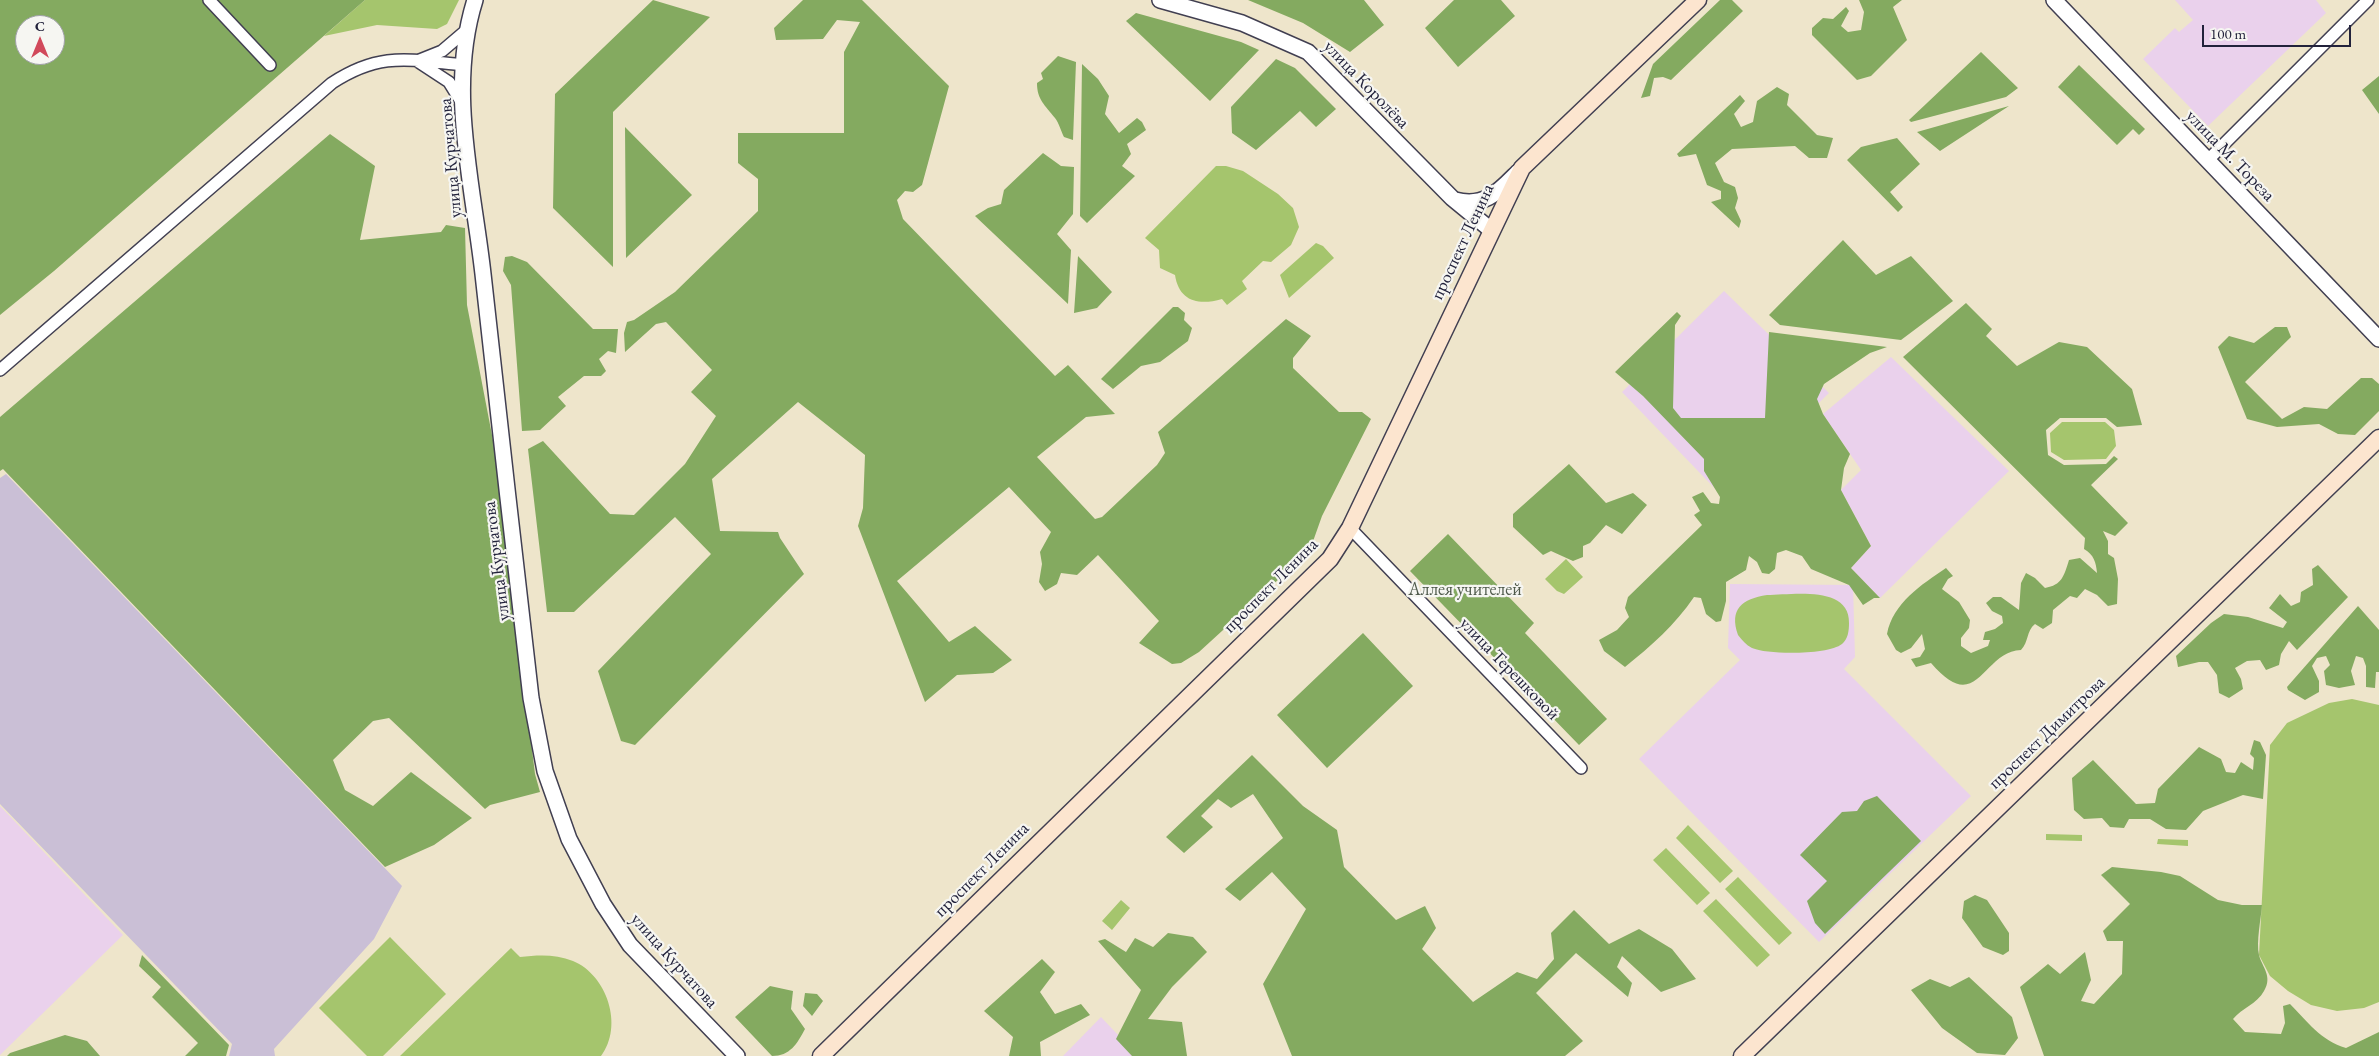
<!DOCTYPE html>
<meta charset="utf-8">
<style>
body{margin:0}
#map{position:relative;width:2379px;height:1056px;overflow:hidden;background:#eee5cb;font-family:"EB Garamond",serif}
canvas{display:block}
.north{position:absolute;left:15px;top:15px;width:50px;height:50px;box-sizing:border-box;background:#f6f6f2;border:1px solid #a1a1a9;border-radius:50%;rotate:0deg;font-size:14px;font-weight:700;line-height:20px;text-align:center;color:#22223b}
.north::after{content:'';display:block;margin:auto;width:18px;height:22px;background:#d1495b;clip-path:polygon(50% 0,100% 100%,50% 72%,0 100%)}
.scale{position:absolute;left:2202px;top:25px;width:149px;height:22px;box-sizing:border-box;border:2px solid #22223b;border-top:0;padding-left:6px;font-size:15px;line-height:18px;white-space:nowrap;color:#22223b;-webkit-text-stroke:4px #f6f6f2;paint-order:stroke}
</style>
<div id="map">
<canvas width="2379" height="1056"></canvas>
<div class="north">С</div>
<div class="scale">100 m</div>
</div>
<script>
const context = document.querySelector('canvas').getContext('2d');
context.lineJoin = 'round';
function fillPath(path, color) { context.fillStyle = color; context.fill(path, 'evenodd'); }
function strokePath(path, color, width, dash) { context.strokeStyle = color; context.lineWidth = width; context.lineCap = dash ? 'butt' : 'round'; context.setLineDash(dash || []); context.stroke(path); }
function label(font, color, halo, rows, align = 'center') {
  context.font = font + ' "EB Garamond",serif'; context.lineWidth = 4.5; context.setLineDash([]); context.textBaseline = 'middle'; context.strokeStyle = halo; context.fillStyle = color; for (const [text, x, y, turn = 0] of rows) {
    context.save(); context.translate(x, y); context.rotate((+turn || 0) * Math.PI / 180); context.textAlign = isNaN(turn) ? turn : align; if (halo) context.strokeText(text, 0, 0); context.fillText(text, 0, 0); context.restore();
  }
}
fillPath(new Path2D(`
 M2175,0H2316L2326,13L2208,126L2143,59L2175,28L2179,32L2193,20Z
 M1724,291L1829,393L1723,497L1622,392Z
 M1891,357L2009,471L1880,598L1851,568L1871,546L1841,490L1861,470L1823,414Z
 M1730,584L1853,585L1855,657L1844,669L1971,796L1819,942L1639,759L1740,660L1728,648Z
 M0,806L123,935L0,1055Z
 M1101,1017L1138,1056H1063Z`), '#ead1ec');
fillPath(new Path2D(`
 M6,474L402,886L374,939L274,1049L275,1056H229L232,1044L0,804V478Z`), '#cabfd6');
fillPath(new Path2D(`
 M365,0H459L447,24L437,29L377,25L324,36Z
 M1216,166H1226L1243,171L1278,194L1293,208L1299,227L1291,245L1271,262L1263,261L1242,281L1247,289L1227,305L1222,299C1198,306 1179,301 1175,275L1160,268L1159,250L1145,238Z
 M1316,243L1323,246L1334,258L1289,298L1280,275Z
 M2062,422H2105L2114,430L2116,446L2106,459L2064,460L2051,452L2050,433Z
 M1566,559L1583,577L1564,594L1557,591L1545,579Z
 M1767,595C1792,595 1850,585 1849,623C1849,631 1848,639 1842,644C1828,655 1768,655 1752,648C1746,645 1742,640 1738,635C1729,609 1742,599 1767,595Z
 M2352,699L2379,705V1002L2364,1008L2337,1011L2311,1005L2288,991L2270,976L2259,955L2270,745L2287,723L2329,703Z
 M1688,825L1733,871L1720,883L1676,838Z
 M2046,834L2082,835V841L2046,840Z
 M2158,839L2188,840V846L2157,844Z
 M1666,848L1710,893L1697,905L1653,860Z
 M1738,877L1792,933L1779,945L1725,889Z
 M1716,899L1770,955L1757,967L1703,911Z
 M1121,900L1130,908L1112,930L1102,921Z
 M390,937L446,994L383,1056H367L319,1008Z
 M511,948L520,957C538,955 556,954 573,961C607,975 624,1026 601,1056H400Z`), '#a5c56d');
fillPath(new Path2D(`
 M0,0H365L54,271L0,315ZM25,25H55V55H25Z
 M653,0L710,17L613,112V267L553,208L555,94Z
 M803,0H862L949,86L922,185L913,192L905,191L897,200L903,219L1055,376L1068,365L1115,414L1086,417L1037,457L1095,519L1102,517L1157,465L1165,453L1158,432L1286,319L1311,336L1293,358V368L1339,412H1362L1371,419L1322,516L1311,547L1280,578L1199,652L1181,663L1172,664L1139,643L1159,621L1098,555L1077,575L1061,573L1057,584L1045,591L1039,582L1042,564L1040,552L1051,532L1009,487L897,581L949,642L975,626L1012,660L993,673L957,675L925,702L858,526L863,508L865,455L798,402L712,479L720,531L778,532L780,538L804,574L635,745L621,741L598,671L711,554L675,517L574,612H547L528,449L543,441L610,514L634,515L685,464L716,416L691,392L712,370L666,322L656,324L625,352L624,333L627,322L634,320L675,292L758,211V179L738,163V133H844V52L860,22L837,20L823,39L776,40L774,28Z
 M1248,0H1364L1384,25L1350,52L1303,23Z
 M1454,0H1501L1515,16L1458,67L1425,28Z
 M1720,0H1732L1743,11L1671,80L1663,77L1654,78L1650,96L1641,98L1653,64Z
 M1859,0H1902L1893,7L1907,40L1871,76L1857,80L1812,35V28L1823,18L1833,19L1846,7L1849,11L1841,26L1848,32L1861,30L1864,12Z
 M1136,13L1241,42L1259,50L1210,101L1126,21Z
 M1981,52L2018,88L2006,97L1911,122L1909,120Z
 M1058,56L1076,62L1073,140L1064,137C1061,131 1059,123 1055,118C1045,105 1037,100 1037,83L1043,79L1041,73Z
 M1276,59L1295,68L1336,109L1316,127L1300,111L1256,150L1232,133L1231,107Z
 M1082,64L1098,79L1109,96L1105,114L1119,133L1137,118L1142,122L1146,130L1127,144L1131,154L1122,166L1135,176L1087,223L1080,216Z
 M2079,65L2145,129L2139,135L2133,129L2117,145L2058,87Z
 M2379,76V114L2362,90Z
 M1777,87L1789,94L1787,105L1817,135L1833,138L1827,158H1809L1795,146L1732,149L1715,163L1724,182L1735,187L1738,198L1735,208L1741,221L1739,228L1711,202L1721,199V191L1707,185L1696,154L1679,157L1677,154L1740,95L1745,101L1734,114L1741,127L1753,122L1757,101Z
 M2009,106L1940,151L1917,132Z
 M625,127L692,195L626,258Z
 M330,134L375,166L360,240L441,232L446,225L465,228L467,305L496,456L535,774L540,792L490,805L485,809L389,718L373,721L333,760L345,790L373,806L411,772L472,818L434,845L385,867L3,469L0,471V417Z
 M1897,138L1920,164L1890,192L1903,207L1898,212L1847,160L1861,147Z
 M1043,153L1061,166L1074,167L1073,214L1057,234L1071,250L1068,304L975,216L988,208L1001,204L1004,190Z
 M1843,240L1876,275L1911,256L1953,301L1901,340L1780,325L1769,315Z
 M512,256L527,262L593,329H618L616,353L608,351L599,359L606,371L601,376H584L558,397L566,406L540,430L522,431L511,285L503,271L505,257Z
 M1078,256L1112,292L1097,308L1074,313Z
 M1966,303L1992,329L1986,336L2017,366L2059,342L2087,347L2132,389L2142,425L2117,427L2106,418H2060L2046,430L2048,455L2064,465L2106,464L2114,456L2118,459L2091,485L2128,523L2115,536L2103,531L2108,541V554L2114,558L2118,579L2117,604L2108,606L2097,595L2085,589L2077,598L2070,596L2053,610L2052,623L2043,629L2035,624C2026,631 2029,642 2021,650C1982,651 1978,718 1931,663L1916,667L1911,659L1920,657L1925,649L1922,634L1911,648L1901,653L1896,650L1887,634C1893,603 1921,585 1946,568L1953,576L1948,579L1942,589L1959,602L1970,620L1969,628L1961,638V646L1971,653L1988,646L1990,640H1983L1985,632L1995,629L2003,623L2002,616L1992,611L1986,603L1993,597H2001L2019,610L2021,583L2026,573L2035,578L2045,588C2062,585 2064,576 2069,560L2080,558L2097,573C2096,562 2094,555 2084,549L2085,538L1903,357Z
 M1173,307H1178L1185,313L1184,320L1192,328L1188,341L1160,362L1141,366L1113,389L1101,379Z
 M1677,312L1681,316L1675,325L1673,408L1681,418H1765L1769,332L1887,347L1870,353L1824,384L1817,399L1823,414L1850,454L1844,468L1841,490L1871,546L1851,568L1880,598H1874L1863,605L1849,585L1811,569L1802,556L1786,550L1777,553L1775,569L1769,574L1762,573L1757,562L1749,556L1746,570L1726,582V601L1721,621L1716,622L1706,614L1701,598L1694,597C1675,625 1651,646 1625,667L1604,651L1599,640L1617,630L1629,617L1625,608L1628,597L1702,525L1694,515L1700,511L1692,497L1703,492L1711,503L1719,504L1720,497L1704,471V459L1643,396L1615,372Z
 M2275,327H2287L2291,337L2245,382L2282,419L2304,407L2327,409L2361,378H2372L2379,384V411L2355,435L2338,434L2319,424L2277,427L2247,419L2218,347L2229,336L2254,343Z
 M1569,464L1606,503L1633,493L1647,505L1622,534L1606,525L1590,543L1583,546V557L1573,561L1551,551L1543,555L1513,527V514Z
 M1448,534L1534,623L1525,633L1607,719L1579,745L1410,571Z
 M2318,565L2348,597L2297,650L2289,641L2281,654L2279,665L2266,670L2260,660L2247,661L2235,668L2241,679L2243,689L2229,698L2219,693L2217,675L2208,662H2199L2178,667L2176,656L2211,623L2224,614L2248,617L2283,628L2287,622L2269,608L2280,594L2291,606L2300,602L2301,592L2313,585L2312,569Z
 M2358,606L2379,630V672H2376L2375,688L2366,687V666L2363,658L2356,656L2351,671L2355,685L2339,688L2326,685L2324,671L2330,665L2326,656L2317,658L2312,666L2319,681V692L2305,700L2288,690L2287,687Z
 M1363,633L1413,686L1327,768L1277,715Z
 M2254,740L2260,742L2266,755L2263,799L2243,795L2203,811L2186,830L2166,829L2150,819H2129L2124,828L2110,827L2102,818L2084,819L2074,810L2072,778L2093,760L2136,804L2155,803L2158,789L2199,747L2221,759L2226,772L2235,773L2241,762L2253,770L2254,758L2250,754Z
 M1252,755L1303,806L1337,830L1344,867L1396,920L1425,906L1436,928L1422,949L1473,1002L1517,972L1537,979L1554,959L1551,933L1574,910L1609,944L1639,929L1672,949L1696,979L1661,992L1622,956L1617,967L1632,983L1628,997L1576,953L1536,993L1583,1041L1565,1056H1292L1263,984L1306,909L1272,872L1240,901L1225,889L1283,838L1253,794L1231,808L1218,799L1201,816L1213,827L1184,853L1166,837Z
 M1877,796L1921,841L1825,934L1815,923L1807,901L1827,881L1800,855L1842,812L1857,811L1864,801Z
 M2112,867L2161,872L2180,876L2218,900L2242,905H2262C2261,919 2256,942 2259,955C2262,967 2273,976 2264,991C2257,1004 2242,1008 2233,1019L2245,1032L2281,1034L2285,1023L2283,1006L2290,1004C2307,1021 2321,1041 2346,1048L2379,1032V1056H2044L2020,987L2048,964L2060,974L2085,952L2091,980L2081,1001L2094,1004L2122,974L2123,941H2107L2103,931L2130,904L2101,875Z
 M1975,895L1987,900L2009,933V951L2003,955L1983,947L1962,918L1964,901Z
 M1168,933L1193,937L1207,952L1172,987L1148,1019L1182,1022L1187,1056H1132L1116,1039L1141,990L1098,941L1105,939L1126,952L1135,938L1153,947Z
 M142,955L229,1045L226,1056H185L198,1043L152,997L161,987L139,966Z
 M1042,959L1055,972L1040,992L1055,1014L1081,1004L1090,1015L1040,1042L1041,1056H1009L1013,1037L984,1011Z
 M1969,977L2012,1017L2018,1038L2005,1055L1977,1053L1942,1028L1911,990L1930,979L1950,987Z
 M770,986L793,991L791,1009L805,1029C797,1044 790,1056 772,1056L735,1017Z
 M805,993L817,994L823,1001L812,1016L803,1006Z
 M65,1035L87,1041L100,1056H7L10,1053Z`), '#84aa60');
const minor = new Path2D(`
 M209,0L270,65
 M462,103L449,82L417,61L442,51L469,28
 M2208,160L2368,0
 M0,370L332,83C381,51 409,60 464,65
 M1350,528L1581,768`);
const tertiary = new Path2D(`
 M475,0C447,89 473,184 483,274C498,415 515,557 531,698L545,771L569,839L603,904L630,945L737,1056
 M1160,0L1242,23L1308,52L1452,198L1491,230
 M2054,0L2379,339
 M1455,200C1485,208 1499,191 1518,172`);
const secondary = new Path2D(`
 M821,1056L1330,559L1350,528L1522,168L1698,0
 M1742,1056L2379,438`);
strokePath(minor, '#413f51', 14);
strokePath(tertiary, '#413f51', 18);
strokePath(secondary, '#413f51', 19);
strokePath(minor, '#fff', 11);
strokePath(tertiary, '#fff', 15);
strokePath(secondary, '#fce5cf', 16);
label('18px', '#22223b', '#f6f6f2', [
 ["улица Королёва",1366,85,46],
 ["улица М. Тореза",2230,156,46],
 ["улица Курчатова",451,158,-95],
 ["проспект Ленина",1463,242,-65],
 ["улица Курчатова",497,561,-97],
 ["проспект Ленина",1271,586,-45],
 ["улица Терешковой",1509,669,46],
 ["проспект Димитрова",2047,733,-44],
 ["проспект Ленина",982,870,-45],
 ["улица Курчатова",674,961,48]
]);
label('18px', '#505b4c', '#f6f6f2', [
 ["Аллея учителей",1465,590]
]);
</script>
